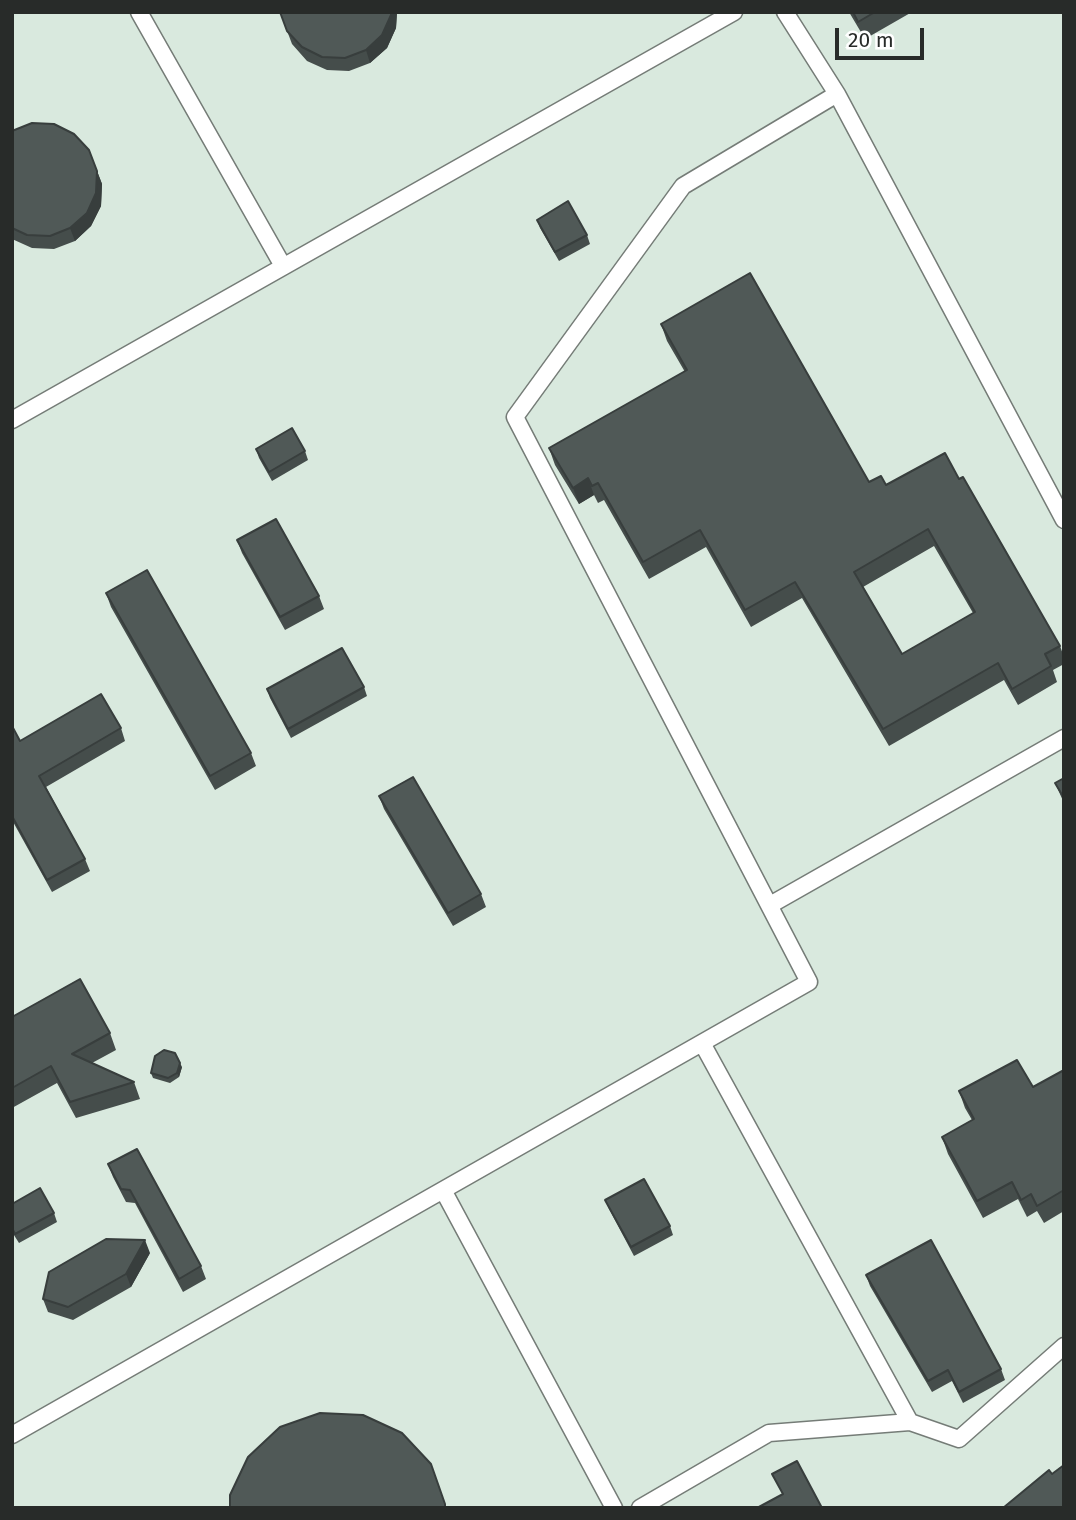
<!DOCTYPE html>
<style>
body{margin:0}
#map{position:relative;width:1076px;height:1520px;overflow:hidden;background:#e9f1ec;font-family:"Fira Sans",sans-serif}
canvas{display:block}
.frame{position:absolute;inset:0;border:14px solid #282b29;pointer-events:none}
.scale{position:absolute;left:835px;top:28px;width:89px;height:32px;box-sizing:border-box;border:4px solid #282b29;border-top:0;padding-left:9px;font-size:21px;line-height:24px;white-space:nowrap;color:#282b29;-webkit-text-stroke:5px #fff;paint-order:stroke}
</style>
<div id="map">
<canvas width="1076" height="1520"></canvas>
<div class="frame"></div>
<div class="scale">20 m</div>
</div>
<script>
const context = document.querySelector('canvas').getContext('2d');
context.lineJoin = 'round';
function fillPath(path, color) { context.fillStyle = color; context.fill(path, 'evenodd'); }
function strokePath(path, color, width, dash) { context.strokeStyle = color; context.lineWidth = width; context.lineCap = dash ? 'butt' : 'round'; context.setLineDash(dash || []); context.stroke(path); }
fillPath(new Path2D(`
 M12,12H1064V1508H12Z`), '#d9e9de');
const service = new Path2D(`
 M139,12L283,266
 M785,12L837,94
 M12,420L734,12
 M770,905L1064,738
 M702,1043L910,1422
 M443,1190L614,1508
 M12,1435L809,982L515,417L683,186L837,94L1064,520
 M640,1508L769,1433L910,1422L959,1439L1064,1346`);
strokePath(service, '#757c77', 19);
strokePath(service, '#fff', 16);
fillPath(new Path2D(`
 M280,12H397L396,28L387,48L370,63L349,71L327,70L307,61L292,44Z
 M849,12H912L865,39Z
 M12,131L89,150L102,184L101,206L91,226L75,241L54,249L32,248L12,239Z
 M537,220L587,235L590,244L559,261L540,228Z
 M661,324L869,482L886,485L959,479L1060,646L1064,657V664L1053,670L1057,682L1018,705L1004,680L889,746L802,598L751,627L706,547L649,579L604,500L598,503L594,495L579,504L555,465L549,448L685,372L667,341ZM934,546L973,613L902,654L863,587Z
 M256,449L305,451L308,460L272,481L259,458Z
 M237,540L319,596L324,609L285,630L242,553Z
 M106,593L251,753L256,766L215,790L111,607Z
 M364,687L367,696L291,738L270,698L267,689Z
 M12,726L20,741L121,728L125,741L46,787L85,859L90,871L52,892L12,820Z
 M1064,778V803L1055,783Z
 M379,796L481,894L486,907L453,926L384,809Z
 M12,1017L110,1033L116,1050L92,1063L134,1082L140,1099L76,1118L57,1083L12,1108Z
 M182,1067L179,1077L170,1083L153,1078L151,1073Z
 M1064,1070V1211L1044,1223L1037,1211L1027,1217L1018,1199L983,1218L948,1154L942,1137L972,1120L965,1108L959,1091L1033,1087Z
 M108,1164L201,1266L206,1279L183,1292L135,1203L126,1202L113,1177Z
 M605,1200L670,1226L673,1235L634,1256L609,1209Z
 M12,1204L54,1213L57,1222L19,1243L12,1232Z
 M150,1253L131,1287L73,1320L48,1312L43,1299Z
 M866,1275L1001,1369L1005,1380L963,1403L952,1381L932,1392L870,1286Z`), '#454d4b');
fillPath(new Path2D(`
 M391,12H397L396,28L387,48L370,63L366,50Z
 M97,171L102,184L101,206L91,226L75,241L70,228Z
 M588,478L594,495L579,504L573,488Z
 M180,1063L182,1067L179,1077L177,1073Z
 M145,1240L150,1253L131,1287L126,1274Z`), '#383e3d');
const building = new Path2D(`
 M280,12H391V15L382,35L366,50L345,58L322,57L302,47L287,31Z
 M853,12H875L858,22Z
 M32,123L54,124L74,134L89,150L97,171L96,193L87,213L70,228L50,236L27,235L12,228V131Z
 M568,201L587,235L555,252L537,220Z
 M750,273L869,482L881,476L886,485L945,453L959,479L963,477L1060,646L1045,654L1051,666L1012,689L998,663L883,729L795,582L745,610L700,530L643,562L598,483L592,486L588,478L573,488L549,448L687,370L661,324ZM928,529L975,612L902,654L854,572Z
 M292,428L305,451L269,472L256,449Z
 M276,519L319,596L280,617L237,540Z
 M147,570L251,753L210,776L106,593Z
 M342,648L364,687L288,729L267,689Z
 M101,694L121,728L39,776L85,859L47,880L12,816V726L20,741Z
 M413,777L481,894L448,913L379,796Z
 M1064,778V798L1055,783Z
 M80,979L110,1033L72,1054L134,1082L70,1102L51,1066L12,1088V1017Z
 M164,1050L175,1053L180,1063L177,1073L168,1078L151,1073L155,1056Z
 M1017,1060L1033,1087L1064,1070V1190L1037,1206L1031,1194L1021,1200L1012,1182L977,1201L942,1137L974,1119L959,1091Z
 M137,1149L201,1266L179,1279L130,1190L121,1189L108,1164Z
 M644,1179L670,1226L631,1247L605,1200Z
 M40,1188L54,1213L15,1234L12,1228V1204Z
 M106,1239L145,1240L126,1274L68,1307L43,1299L49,1272Z
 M931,1240L1001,1369L959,1392L948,1370L928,1381L866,1275Z
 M320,1413L363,1415L402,1433L431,1464L445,1504V1508H230V1495L248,1457L280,1427Z
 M797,1461L822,1508H757L783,1494L772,1474Z
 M1064,1465V1508H1003L1049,1470L1052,1474Z`);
fillPath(building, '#505957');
strokePath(building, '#383e3d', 2);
</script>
